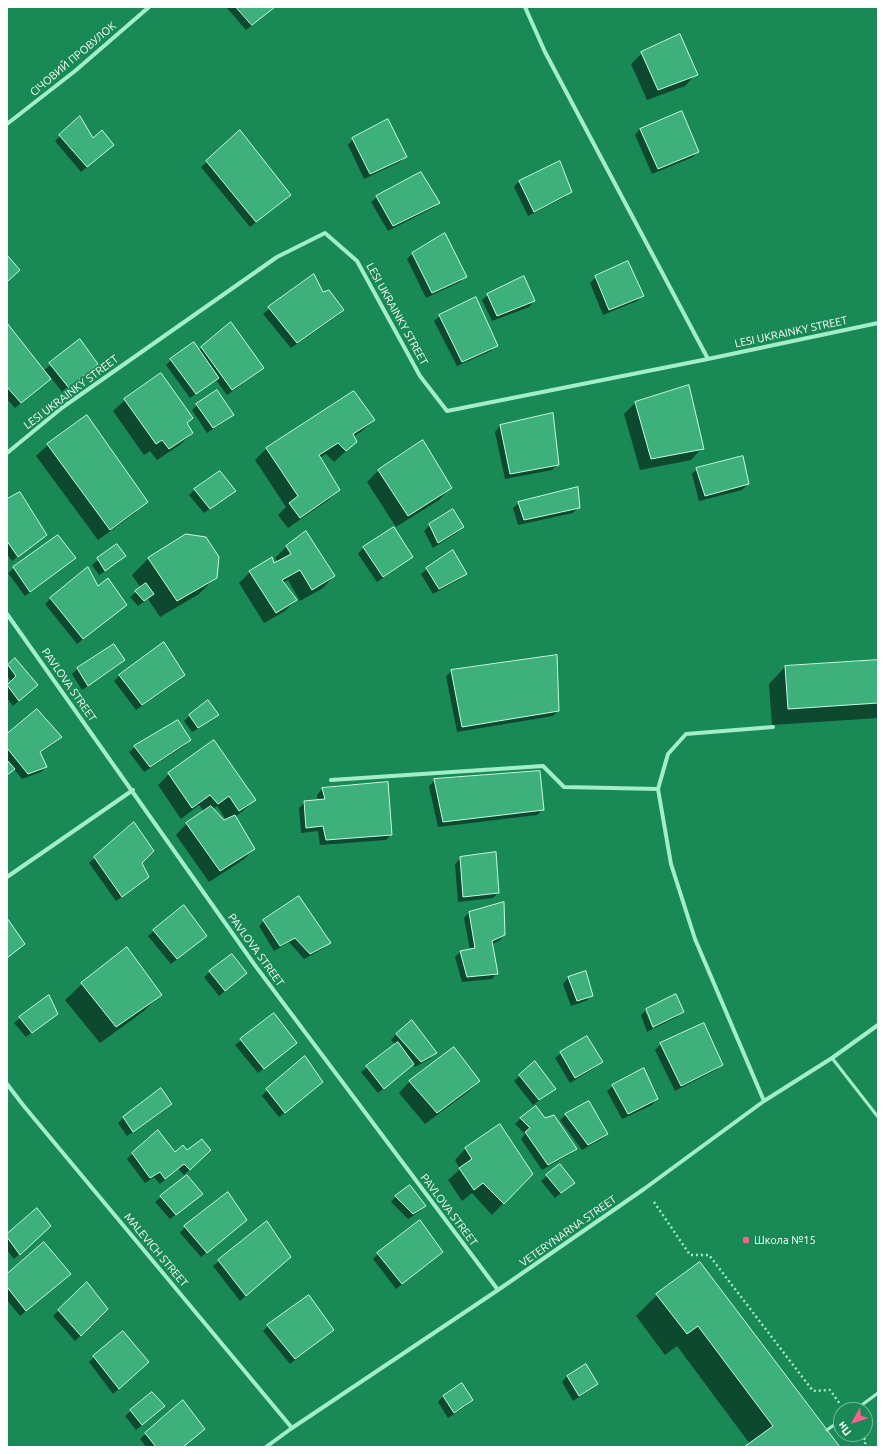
<!DOCTYPE html>
<meta charset="utf-8">
<style>
body{margin:0}
#map{position:relative;width:885px;height:1454px;overflow:hidden;background:#198956;font-family:Ubuntu,sans-serif}
canvas{display:block}
.frame{position:absolute;inset:0;border:8px solid #fff;pointer-events:none}
.north{position:absolute;left:833px;top:1402px;width:40px;height:40px;box-sizing:border-box;background:#198956;border:1px solid #75b89a;border-radius:50%;rotate:231deg;font-size:11px;font-weight:700;line-height:16px;text-align:center;color:#fff}
.north::after{content:'';display:block;margin:auto;width:14px;height:18px;background:#ff5e8f;clip-path:polygon(50% 0,100% 100%,50% 72%,0 100%)}
</style>
<div id="map">
<canvas width="885" height="1454"></canvas>
<div class="frame"></div>
<div class="north">Пн</div>
</div>
<script>
const context = document.querySelector('canvas').getContext('2d');
context.lineJoin = 'round';
function fillPath(path, color) { context.fillStyle = color; context.fill(path, 'evenodd'); }
function strokePath(path, color, width, dash) { context.strokeStyle = color; context.lineWidth = width; context.lineCap = dash ? 'butt' : 'round'; context.setLineDash(dash || []); context.stroke(path); }
function label(font, color, halo, rows, align = 'center') {
  context.font = font + ' Ubuntu,sans-serif'; context.lineWidth = 4; context.setLineDash([]); context.textBaseline = 'middle'; context.strokeStyle = halo; context.fillStyle = color; for (const [text, x, y, turn = 0] of rows) {
    context.save(); context.translate(x, y); context.rotate((+turn || 0) * Math.PI / 180); context.textAlign = isNaN(turn) ? turn : align; if (halo) context.strokeText(text, 0, 0); context.fillText(text, 0, 0); context.restore();
  }
}
fillPath(new Path2D(`
 M226,7H275L246,30Z
 M642,53L696,74L685,86L647,100L631,64Z
 M640,129L698,151L693,157L652,174L635,135Z
 M60,136L93,139L107,150L81,172L55,141Z
 M353,139L405,157L400,162L364,179L348,145Z
 M207,162L290,195L250,227L201,167Z
 M519,181L571,191L565,197L528,216L514,187Z
 M377,197L439,203L433,208L388,231L371,202Z
 M445,235L465,277L460,282L426,298L407,259L412,254Z
 M313,275L323,294L343,310L337,316L291,348L263,314Z
 M596,277L642,296L637,301L603,315L590,283Z
 M488,295L534,301L529,307L492,321L482,300Z
 M440,316L496,345L491,351L457,366L434,321Z
 M7,325L43,371L80,341L97,364L63,393L48,374L46,375L44,384L15,408L7,399Z
 M202,348L263,367L257,373L227,395L216,380L190,398L166,365L171,360L199,350Z
 M160,374L192,433L181,444L157,460L150,451L144,455L113,411L125,400Z
 M688,386L702,448L691,460L640,470L624,414L635,403Z
 M354,392L374,420L362,431L353,437L356,442L334,462L326,454L320,458L339,490L327,501L288,528L278,515L286,507L255,460L266,449Z
 M197,405L233,415L227,420L207,433L192,410Z
 M552,414L558,464L552,470L505,479L495,432L500,426Z
 M87,416L146,502L135,513L98,540L36,456L48,445Z
 M423,442L450,488L439,500L396,527L367,482L378,471Z
 M697,469L748,484L742,490L699,501L692,474Z
 M219,473L234,491L229,496L204,513L189,495L194,490Z
 M7,501L46,535L12,561L7,554Z
 M519,503L579,507L573,513L518,525L513,508Z
 M430,525L463,527L458,532L433,548L424,531Z
 M393,528L411,557L406,562L377,582L358,554L363,548Z
 M306,532L334,576L323,588L300,601L288,580L283,583L296,600L285,611L264,623L239,583L250,572L278,562L275,558L286,547Z
 M187,535L216,577L199,594L160,617L148,599L138,606L130,597L141,588L132,575L148,559Z
 M117,545L125,556L119,562L99,575L92,565Z
 M75,558L25,596L8,573L14,568Z
 M427,569L465,573L460,579L433,594L421,574Z
 M98,587L120,610L77,644L45,604L51,598Z
 M164,643L184,675L179,680L136,710L114,681L119,676Z
 M114,645L124,659L119,665L82,690L72,674L77,669Z
 M15,659L31,690L13,706L7,698V687L12,682L7,676V667Z
 M878,661V718L772,725L769,684L785,667Z
 M452,671L558,711L553,716L457,732L446,676Z
 M218,714L212,720L192,732L184,721L190,715Z
 M7,735L61,737L56,742L40,753L46,767L41,772L22,779L14,769L7,775Z
 M190,740L184,746L144,772L129,752L135,747Z
 M169,774L254,800L243,811L235,817L254,849L243,860L209,882L176,835L187,823L204,812L199,805L181,819L158,785ZM217,806L226,820L223,821L213,809Z
 M435,780L543,809L537,815L438,827L429,786Z
 M387,783L391,835L386,840L320,845L318,831L301,833L299,808L305,802L318,801L317,795L322,789Z
 M134,824L141,863L148,877L142,883L116,901L89,863Z
 M461,858L498,893L493,898L458,902L455,864Z
 M503,903L504,935L499,941L492,944L497,973L492,979L462,982L455,957L460,952L470,950L464,918L469,913Z
 M264,921L329,942L324,948L304,959L289,942L274,951L259,926Z
 M154,931L206,936L171,964L148,936Z
 M210,972L246,973L219,996L204,977Z
 M585,973L592,995L586,1001L571,1006L563,984L568,978Z
 M82,984L160,995L144,1011L100,1043L65,1000Z
 M645,1010H646L683,1011L677,1017L655,1028L647,1010Z
 M645,1011L653,1029L647,1032L641,1015Z
 M57,1013L26,1037L14,1023L20,1018Z
 M274,1015L290,1048L258,1073L235,1045Z
 M396,1034L435,1053L430,1059L415,1067L413,1064L378,1093L361,1072L396,1045L391,1040Z
 M661,1044L721,1065L716,1070L675,1091L655,1050Z
 M561,1053L602,1062L596,1067L570,1083L555,1058Z
 M535,1062L555,1089L533,1105L514,1081Z
 M410,1081H479L468,1092L425,1124L399,1093Z
 M613,1086L657,1099L652,1105L622,1119L607,1091Z
 M316,1088L279,1117L262,1096L267,1090Z
 M588,1102L607,1134L602,1139L582,1150L560,1120L566,1115Z
 M171,1104L165,1110L127,1136L118,1123L124,1117Z
 M521,1118L576,1149L570,1154L542,1170L521,1139L525,1134L515,1124Z
 M157,1131L175,1153L209,1150L184,1175L178,1168L160,1184L154,1177L145,1183L127,1159Z
 M466,1148L532,1174L492,1215L472,1193L462,1201L448,1180L460,1169L455,1160Z
 M560,1165L573,1183L555,1198L541,1181Z
 M187,1176L202,1194L170,1219L155,1202Z
 M396,1196L425,1206L420,1211L408,1219L391,1202Z
 M267,1222L284,1262L240,1301L213,1266Z
 M240,1226L201,1257L180,1233L185,1227Z
 M44,1231L14,1259L7,1250V1235Z
 M442,1252L396,1289L373,1259L378,1254Z
 M700,1263L838,1447H746L750,1444L677,1346L665,1355L636,1316L657,1295Z
 M7,1275L65,1279L20,1316L7,1300Z
 M87,1283L107,1309L75,1341L53,1316Z
 M268,1326L333,1330L290,1364L263,1331Z
 M94,1357L143,1367L113,1394L89,1362Z
 M567,1376L597,1384L591,1389L573,1401L562,1382Z
 M152,1393L158,1412L136,1430L125,1416Z
 M443,1396L472,1400L466,1406L448,1418L438,1402Z
 M183,1401V1447H146L140,1439Z`), '#0007');
const building = new Path2D(`
 M236,7H275L252,25Z
 M680,34L698,75L658,90L641,52Z
 M682,111L699,152L658,169L640,129Z
 M80,116L93,138L102,130L114,145L87,167L59,135Z
 M388,119L407,157L370,174L352,138Z
 M240,130L291,195L256,222L206,161Z
 M560,161L572,192L534,212L519,181Z
 M421,172L440,203L393,226L376,196Z
 M445,233L467,277L432,293L412,253Z
 M7,255L20,270L7,282Z
 M628,261L644,296L609,310L595,276Z
 M314,274L323,292L329,290L344,310L297,343L268,307Z
 M524,276L535,301L497,316L487,294Z
 M476,297L498,346L462,362L439,315Z
 M231,322L264,368L232,390L201,347Z
 M7,323L51,379L21,403L7,387Z
 M80,339L98,364L69,388L49,363Z
 M194,342L219,378L196,394L170,359Z
 M161,373L193,418L187,423L193,433L169,449L162,440L156,444L124,399Z
 M689,385L704,449L651,459L635,402Z
 M217,390L234,415L213,428L196,404Z
 M354,391L375,420L353,434L357,442L346,451L338,443L319,455L340,490L300,518L289,503L298,496L266,448Z
 M553,413L559,465L510,474L500,425Z
 M87,415L148,502L110,530L47,444Z
 M423,440L452,488L408,516L378,470Z
 M743,456L749,484L705,496L696,468Z
 M220,471L236,491L210,509L194,489Z
 M578,487L580,508L524,520L518,502Z
 M20,492L47,535L18,557L7,541V499Z
 M453,509L464,527L438,543L429,524Z
 M394,527L413,557L383,577L363,547Z
 M306,531L335,576L312,590L300,570L282,580L297,600L276,613L249,571L272,557L274,563L291,554L286,546Z
 M186,534L206,537L219,557L217,578L177,601L148,558Z
 M58,535L76,558L30,592L13,567Z
 M117,544L126,556L105,571L97,558Z
 M453,550L467,574L439,589L426,568Z
 M88,567L98,586L108,578L127,605L83,639L50,598Z
 M146,583L154,594L144,601L135,591Z
 M164,642L185,675L142,705L119,675Z
 M114,644L125,660L88,686L77,668Z
 M557,655L559,711L462,727L451,670Z
 M15,658L38,685L19,701L7,685L16,676L8,665Z
 M878,660V703L788,709L785,666Z
 M208,700L219,715L198,728L189,715Z
 M37,709L62,737L40,752L47,767L28,774L7,748V734Z
 M178,720L191,740L150,767L134,746Z
 M214,740L256,800L239,811L229,796L218,804L210,795L192,808L168,773Z
 M7,760L15,769L7,775Z
 M540,771L544,810L443,822L434,779Z
 M388,782L392,835L326,840L323,826L306,828L304,801L325,799L322,788Z
 M211,806L224,820L235,815L255,849L220,871L186,823Z
 M134,822L154,851L142,863L149,877L122,897L94,857Z
 M496,852L499,893L463,897L460,857Z
 M299,896L331,943L310,954L295,938L280,946L263,920Z
 M504,902L505,935L492,941L498,974L467,977L460,951L475,948L469,912Z
 M184,905L207,936L177,959L153,930Z
 M7,918L25,944L7,958Z
 M127,947L162,995L116,1027L81,983Z
 M232,954L247,973L225,991L209,971Z
 M586,971L593,996L577,1001L568,977Z
 M676,994L684,1012L653,1027L646,1009Z
 M49,995L58,1014L32,1033L19,1017Z
 M274,1013L297,1043L264,1069L240,1039Z
 M412,1020L437,1053L421,1062L396,1034Z
 M704,1023L723,1065L681,1086L660,1043Z
 M587,1036L603,1062L575,1078L560,1052Z
 M398,1042L414,1064L384,1089L366,1066Z
 M454,1047L480,1081L437,1113L409,1081Z
 M305,1056L323,1082L285,1113L266,1089Z
 M535,1061L556,1089L539,1100L519,1075Z
 M644,1068L658,1099L628,1114L612,1085Z
 M161,1088L172,1104L133,1132L123,1117Z
 M589,1101L608,1134L588,1145L565,1114Z
 M536,1106L545,1118L554,1115L577,1149L548,1165L525,1132L530,1128L520,1118Z
 M500,1124L533,1174L504,1204L483,1183L474,1190L459,1168L472,1159L465,1148Z
 M158,1130L175,1152L183,1145L187,1150L202,1139L211,1150L190,1170L184,1164L165,1179L160,1172L150,1178L132,1153Z
 M560,1164L575,1183L561,1193L546,1175Z
 M187,1175L203,1194L176,1215L160,1196Z
 M410,1185L426,1206L413,1214L395,1196Z
 M228,1192L247,1220L207,1253L184,1226Z
 M37,1208L51,1226L20,1255L7,1237V1234Z
 M420,1220L443,1252L402,1284L377,1253Z
 M267,1221L291,1257L246,1296L218,1260Z
 M44,1242L71,1274L26,1311L7,1287V1274Z
 M700,1262L840,1447H744L773,1426L698,1326L687,1334L656,1294Z
 M87,1282L108,1309L81,1336L58,1310Z
 M309,1295L334,1330L295,1359L267,1325Z
 M123,1331L149,1362L119,1389L93,1356Z
 M586,1364L598,1384L579,1396L567,1376Z
 M462,1383L473,1400L454,1413L443,1396Z
 M152,1392L165,1406L142,1425L130,1410Z
 M183,1400L205,1429L183,1447H156L145,1433Z`);
fillPath(building, '#3eb07c');
strokePath(building, '#c8f9e2', 1);
strokePath(new Path2D(`
 M654,1202L690,1255H709L813,1391L830,1390L840,1404
 M861,1434L866,1441L864,1447`), '#a2edca', 2.5, [2, 3]);
strokePath(new Path2D(`
 M832,1058L878,1117
 M855,1410L878,1393
 M827,1430L841,1420`), '#a2edca', 3);
strokePath(new Path2D(`
 M525,7L545,52L708,359
 M7,124L75,71L149,7
 M7,453L63,407L277,257L325,233L357,261L420,376L447,411L708,359L878,323
 M7,614L254,964L498,1290
 M331,780L543,766L564,787L658,789
 M7,877L133,790
 M7,1084L23,1105L292,1428
 M764,1101L695,939L671,864L658,789L668,754L686,734L773,727
 M266,1447L292,1428L498,1290L644,1189L764,1101L832,1058L878,1025`), '#a2edca', 4);
for (const [x, y, r, color] of [
 [746,1240,4,"#ff5e8f"]
]) { const dot = new Path2D(); dot.arc(x, y, r, 0, 2 * Math.PI); context.fillStyle = color; context.fill(dot); strokePath(dot, '#198956', 1.5); }
label('11px', '#fff', '#198956', [
 ["СІЧОВИЙ ПРОВУЛОК",73,59,-40],
 ["LESI UKRAINKY STREET",397,314,61],
 ["LESI UKRAINKY STREET",791,332,-12],
 ["LESI UKRAINKY STREET",71,392,-37],
 ["PAVLOVA STREET",69,685,55],
 ["PAVLOVA STREET",256,950,54],
 ["PAVLOVA STREET",449,1210,53],
 ["VETERYNARNA STREET",568,1231,-35],
 ["MALEVICH STREET",156,1250,50]
]);
label('11px', '#fff', '#198956', [
 ["Школа №15",754,1240]
], 'left');
</script>
